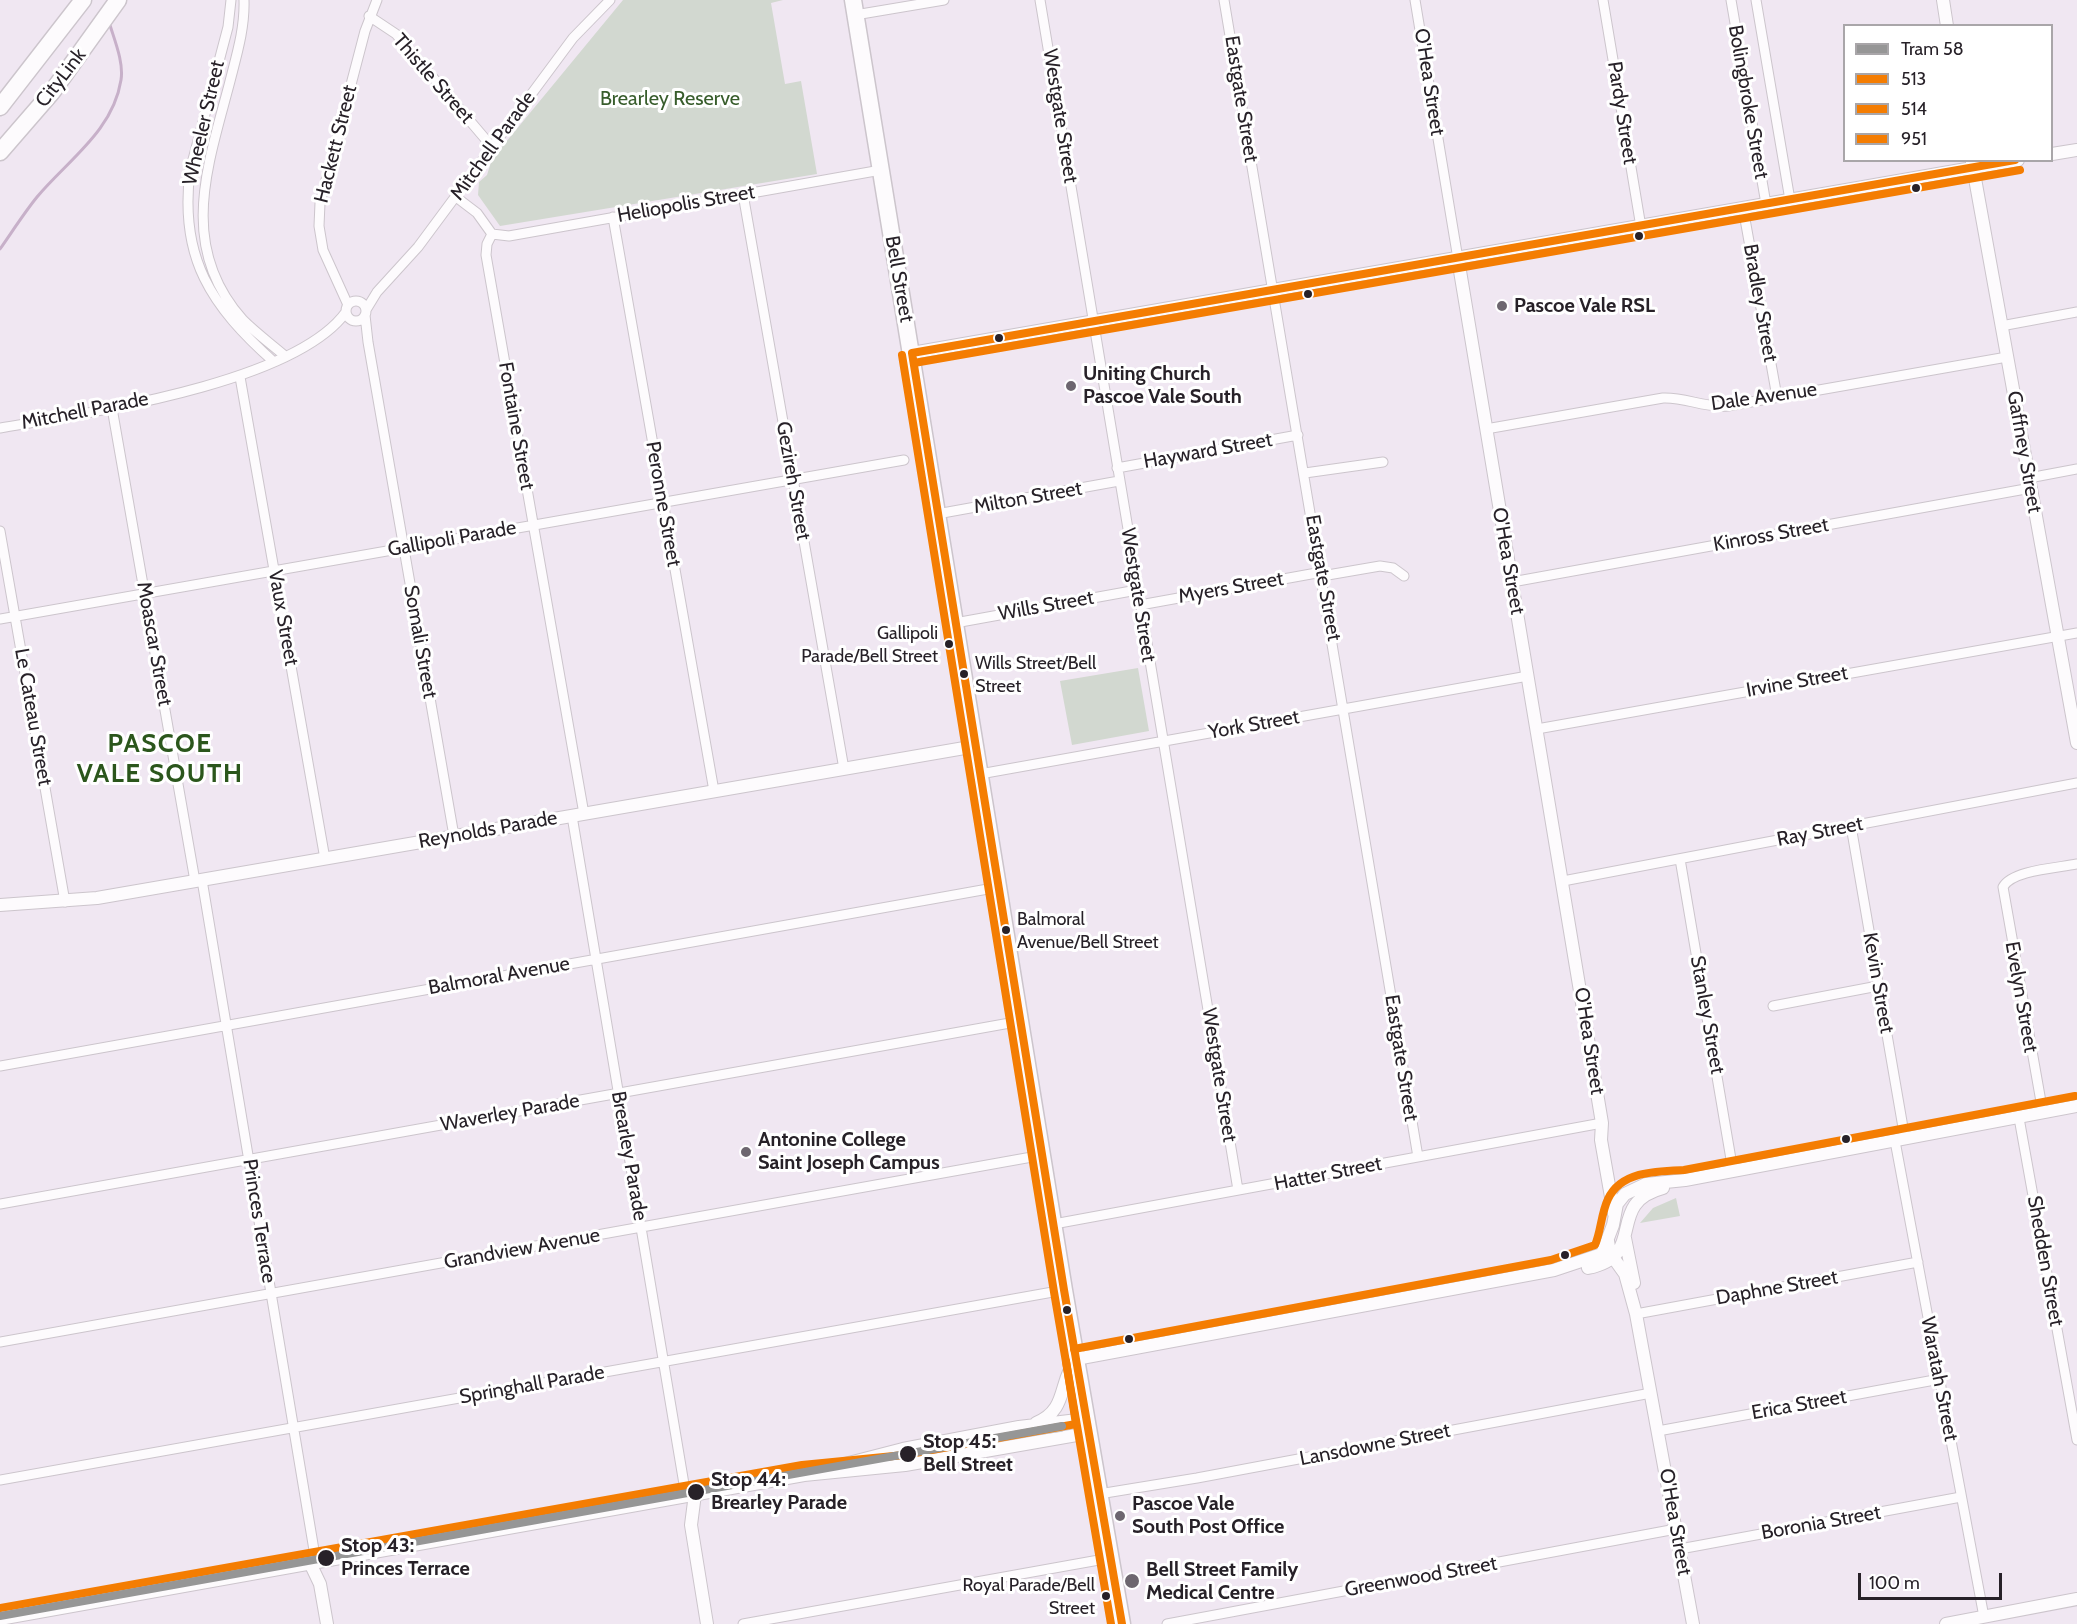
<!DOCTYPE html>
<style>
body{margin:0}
#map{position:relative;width:2077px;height:1624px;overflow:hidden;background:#f0e7f2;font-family:Cabin,sans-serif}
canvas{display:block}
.legend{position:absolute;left:1843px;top:24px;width:210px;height:138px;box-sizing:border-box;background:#fff;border:2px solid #a9a6a9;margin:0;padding:8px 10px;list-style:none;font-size:18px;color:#272128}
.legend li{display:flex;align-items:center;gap:12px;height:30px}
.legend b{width:30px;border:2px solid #a9a6a9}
.scale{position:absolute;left:1858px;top:1573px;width:144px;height:27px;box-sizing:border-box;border:3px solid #272128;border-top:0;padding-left:8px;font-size:18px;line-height:21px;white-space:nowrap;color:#272128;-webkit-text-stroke:4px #fff;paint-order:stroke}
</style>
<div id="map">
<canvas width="2077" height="1624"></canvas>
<ul class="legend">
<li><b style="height:8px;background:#969696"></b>Tram 58</li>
<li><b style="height:8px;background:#f47d02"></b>513</li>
<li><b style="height:8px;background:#f47d02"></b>514</li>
<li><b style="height:8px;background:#f47d02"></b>951</li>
</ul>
<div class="scale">100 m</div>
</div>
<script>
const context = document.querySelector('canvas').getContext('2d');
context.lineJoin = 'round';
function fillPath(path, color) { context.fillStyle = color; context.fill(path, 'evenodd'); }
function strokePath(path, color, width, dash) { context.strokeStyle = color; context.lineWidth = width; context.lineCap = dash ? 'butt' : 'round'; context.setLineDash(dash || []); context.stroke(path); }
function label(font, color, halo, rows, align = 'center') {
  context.font = font + ' Cabin,sans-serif'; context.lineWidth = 6; context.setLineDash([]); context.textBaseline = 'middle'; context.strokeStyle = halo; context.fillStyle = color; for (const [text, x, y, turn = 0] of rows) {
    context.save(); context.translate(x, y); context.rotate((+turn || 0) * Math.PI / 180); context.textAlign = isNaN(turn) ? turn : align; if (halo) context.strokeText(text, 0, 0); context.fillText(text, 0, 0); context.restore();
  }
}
fillPath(new Path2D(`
 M623,0H783L771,3L785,84L801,81L817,174L500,226L478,195L479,182L487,175L492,159Z
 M1138,668L1149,731L1072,745L1060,681Z
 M1676,1198L1680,1216L1640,1223L1653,1208Z`), '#d2d8d0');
strokePath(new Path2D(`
 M0,249C12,232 24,213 37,197C68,160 113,131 121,80C124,62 114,39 109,22`), '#c7b0c9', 3);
const street = new Path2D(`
 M231,0L228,27L190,171C179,258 211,306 274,362
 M244,0C245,29 236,57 229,85C207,168 178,247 243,320C256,333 271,344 285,356
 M1040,0L1238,1190
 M1224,0L1418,1157
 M1415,0L1458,259
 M1603,0L1641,227
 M1731,0L1766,204
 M1756,0L1790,200
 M855,15L944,0
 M369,16L396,34L493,148
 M743,194L844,769
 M456,197L477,213L492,234L487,244L486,255L584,814
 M1743,208L1777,397
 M613,217L714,791
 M492,234L509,236L881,170
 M346 311a10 10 0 1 1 20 0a10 10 0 1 1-20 0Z
 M348,305L323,250L319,226L320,203L365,31L377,0
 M366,310L377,292L418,247L573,38L610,0
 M365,315L368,342L454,836
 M2001,326L2077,312
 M240,377L325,859
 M112,408L195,881
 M0,428C87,413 294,384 346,312
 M1486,429L1663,398C1686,397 1703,408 1728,406L2007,357
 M1117,468L1298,435
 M1305,473L1383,462
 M2029,478L2077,469
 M937,514L1119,481
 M0,531L65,902
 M1322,576L1380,566L1393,568L1404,576
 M1512,582L2031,488
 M1140,605L1322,572
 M0,619L904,460
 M955,623L1137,590
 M1537,729L2077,633
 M980,774L1528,676
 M572,816L686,1496
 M1851,826L1905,1139
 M1680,859L1733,1171
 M202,880L316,1562
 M1563,881L2077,783
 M1773,1006L1878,986
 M0,1066L999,887
 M2043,1113L2003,887C2012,870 2058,868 2077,864
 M2019,1118L2077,1440
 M1895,1141L1984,1617
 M0,1204L1021,1021
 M1054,1224L1602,1123
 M1636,1314L1918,1262
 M0,1342L1043,1155
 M1658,1431L1940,1379
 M0,1480L1064,1290
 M1099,1494L1197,1478L1651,1393
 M1680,1549L1961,1497
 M743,1624L1110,1558
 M1167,1624L1676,1529`);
const secondary = new Path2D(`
 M1943,0L1947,26
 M2052,154L2077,150
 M1972,162L2077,743
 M1458,259L1602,1123L1601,1140L1614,1214
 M912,353L2018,160
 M0,905L97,898L976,746
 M1625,1238L1634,1283
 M1608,1241L1610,1253L1625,1274L1636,1314L1693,1624
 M1588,1268C1650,1255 1603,1204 1663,1188
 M1036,1423C1068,1410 1058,1383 1076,1359L1554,1270L1602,1254L1613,1225L1617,1204L1625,1194L1646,1184L1685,1180L2077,1106
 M837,1466L903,1449L1019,1427L1086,1419
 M695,1494L691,1525L707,1624
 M310,1563L320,1584L327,1624
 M0,1619L804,1475L905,1465L1088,1433
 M1946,1624L2077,1599`);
const highway = new Path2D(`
 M853,0L1064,1290L1122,1624
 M0,107L83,0
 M0,152L52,92L118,0`);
strokePath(street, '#ccc5cc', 11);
strokePath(secondary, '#ccc5cc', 14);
strokePath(highway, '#ccc5cc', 19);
strokePath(street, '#fdfbfd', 9);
strokePath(secondary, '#fdfbfd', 12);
strokePath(highway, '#fdfbfd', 16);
strokePath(new Path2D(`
 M971,1444L1062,1431`), '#c9c6c9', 1.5);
strokePath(new Path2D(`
 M912,353L1064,1290L1122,1624
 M912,353L2015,160`), '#f47d02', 8);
strokePath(new Path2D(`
 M902,355L1054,1292L1111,1624
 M914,363L2020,170`), '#f47d02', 8);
strokePath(new Path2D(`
 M1074,1349L1551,1260L1595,1245C1601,1231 1601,1214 1608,1199C1621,1171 1657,1171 1684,1170L2075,1096
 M0,1608L802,1465L904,1455L1076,1424L1066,1361`), '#f47d02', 8);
strokePath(new Path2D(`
 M0,1616L1062,1426`), '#969696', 8);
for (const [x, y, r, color] of [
 [1916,188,5,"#272128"],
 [1639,236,5,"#272128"],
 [1308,294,5,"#272128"],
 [1502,306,6,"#6d666f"],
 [999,338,5,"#272128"],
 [1071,386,6,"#6d666f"],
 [949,644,5,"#272128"],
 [964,674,5,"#272128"],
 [1006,930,5,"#272128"],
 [1846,1139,5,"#272128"],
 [746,1152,6,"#6d666f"],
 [1565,1255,5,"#272128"],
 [1067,1310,5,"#272128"],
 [1129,1339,5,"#272128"],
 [908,1454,9,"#272128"],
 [696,1492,9,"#272128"],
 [1120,1516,6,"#6d666f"],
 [326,1558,9,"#272128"],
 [1132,1581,8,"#6d666f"],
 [1106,1596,5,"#272128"]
]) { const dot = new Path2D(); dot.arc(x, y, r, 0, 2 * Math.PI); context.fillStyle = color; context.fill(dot); strokePath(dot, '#fff', 2); }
label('18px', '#272128', '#fff', [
 ["Gallipoli",938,634],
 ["Parade/Bell Street",938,657],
 ["Wills Street/Bell",975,664,"left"],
 ["Street",975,687,"left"],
 ["Balmoral",1017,920,"left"],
 ["Avenue/Bell Street",1017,943,"left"],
 ["Royal Parade/Bell",1095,1586],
 ["Street",1095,1609]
], 'right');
label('20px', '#272128', '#fff', [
 ["CityLink",61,78,-52],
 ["Thistle Street",433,79,49],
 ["O'Hea Street",1429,82,81],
 ["Eastgate Street",1241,99,81],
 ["Bolingbroke Street",1748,102,80],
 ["Pardy Street",1622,113,81],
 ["Westgate Street",1060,116,81],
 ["Wheeler Street",204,123,-77],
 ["Hackett Street",336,144,-76],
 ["Mitchell Parade",493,146,-54],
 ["Heliopolis Street",686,204,-10],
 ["Bell Street",899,279,80],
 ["Bradley Street",1760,303,80],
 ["Dale Avenue",1764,397,-8],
 ["Mitchell Parade",85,411,-11],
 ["Fontaine Street",516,426,80],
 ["Hayward Street",1208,451,-10],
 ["Gaffney Street",2024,452,80],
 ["Gezireh Street",793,481,80],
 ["Milton Street",1028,498,-10],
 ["Peronne Street",663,504,80],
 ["Kinross Street",1771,535,-10],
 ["Gallipoli Parade",452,539,-10],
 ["O'Hea Street",1508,561,80],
 ["Eastgate Street",1323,578,80],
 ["Myers Street",1231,588,-10],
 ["Westgate Street",1138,595,81],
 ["Wills Street",1046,606,-10],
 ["Vaux Street",283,618,80],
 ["Somali Street",420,642,80],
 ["Moascar Street",154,644,80],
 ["Irvine Street",1797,682,-10],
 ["Le Cateau Street",33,717,80],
 ["York Street",1254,725,-10],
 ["Reynolds Parade",488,830,-10],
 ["Ray Street",1820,832,-11],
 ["Balmoral Avenue",499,976,-10],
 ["Kevin Street",1878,983,80],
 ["Evelyn Street",2021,997,80],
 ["Stanley Street",1707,1015,80],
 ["O'Hea Street",1589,1041,81],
 ["Eastgate Street",1401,1058,81],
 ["Westgate Street",1219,1075,81],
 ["Waverley Parade",510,1113,-10],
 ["Brearley Parade",629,1156,80],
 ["Hatter Street",1328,1174,-11],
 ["Princes Terrace",259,1221,81],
 ["Grandview Avenue",522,1249,-10],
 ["Shedden Street",2045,1261,80],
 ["Daphne Street",1777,1288,-10],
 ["Waratah Street",1939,1379,79],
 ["Springhall Parade",532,1385,-10],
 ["Erica Street",1799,1405,-10],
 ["Lansdowne Street",1375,1445,-11],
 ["O'Hea Street",1675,1522,80],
 ["Boronia Street",1821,1523,-10],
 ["Greenwood Street",1421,1577,-10]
]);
label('20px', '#385d2c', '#fff', [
 ["Brearley Reserve",670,99]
]);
label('bold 20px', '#272128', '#fff', [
 ["Pascoe Vale RSL",1514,306],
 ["Uniting Church",1083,374],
 ["Pascoe Vale South",1083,397],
 ["Antonine College",758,1140],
 ["Saint Joseph Campus",758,1163],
 ["Pascoe Vale",1132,1504],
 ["South Post Office",1132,1527],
 ["Bell Street Family",1146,1570],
 ["Medical Centre",1146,1593]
], 'left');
label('bold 20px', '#272128', '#fff', [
 ["Stop 45:",923,1442],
 ["Bell Street",923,1465],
 ["Stop 44:",711,1480],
 ["Brearley Parade",711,1503],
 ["Stop 43:",341,1546],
 ["Princes Terrace",341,1569]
], 'left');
context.letterSpacing = '1.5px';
label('bold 26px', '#2b561c', '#fff', [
 ["PASCOE",160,744],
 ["VALE SOUTH",160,774]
]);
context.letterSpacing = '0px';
</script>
